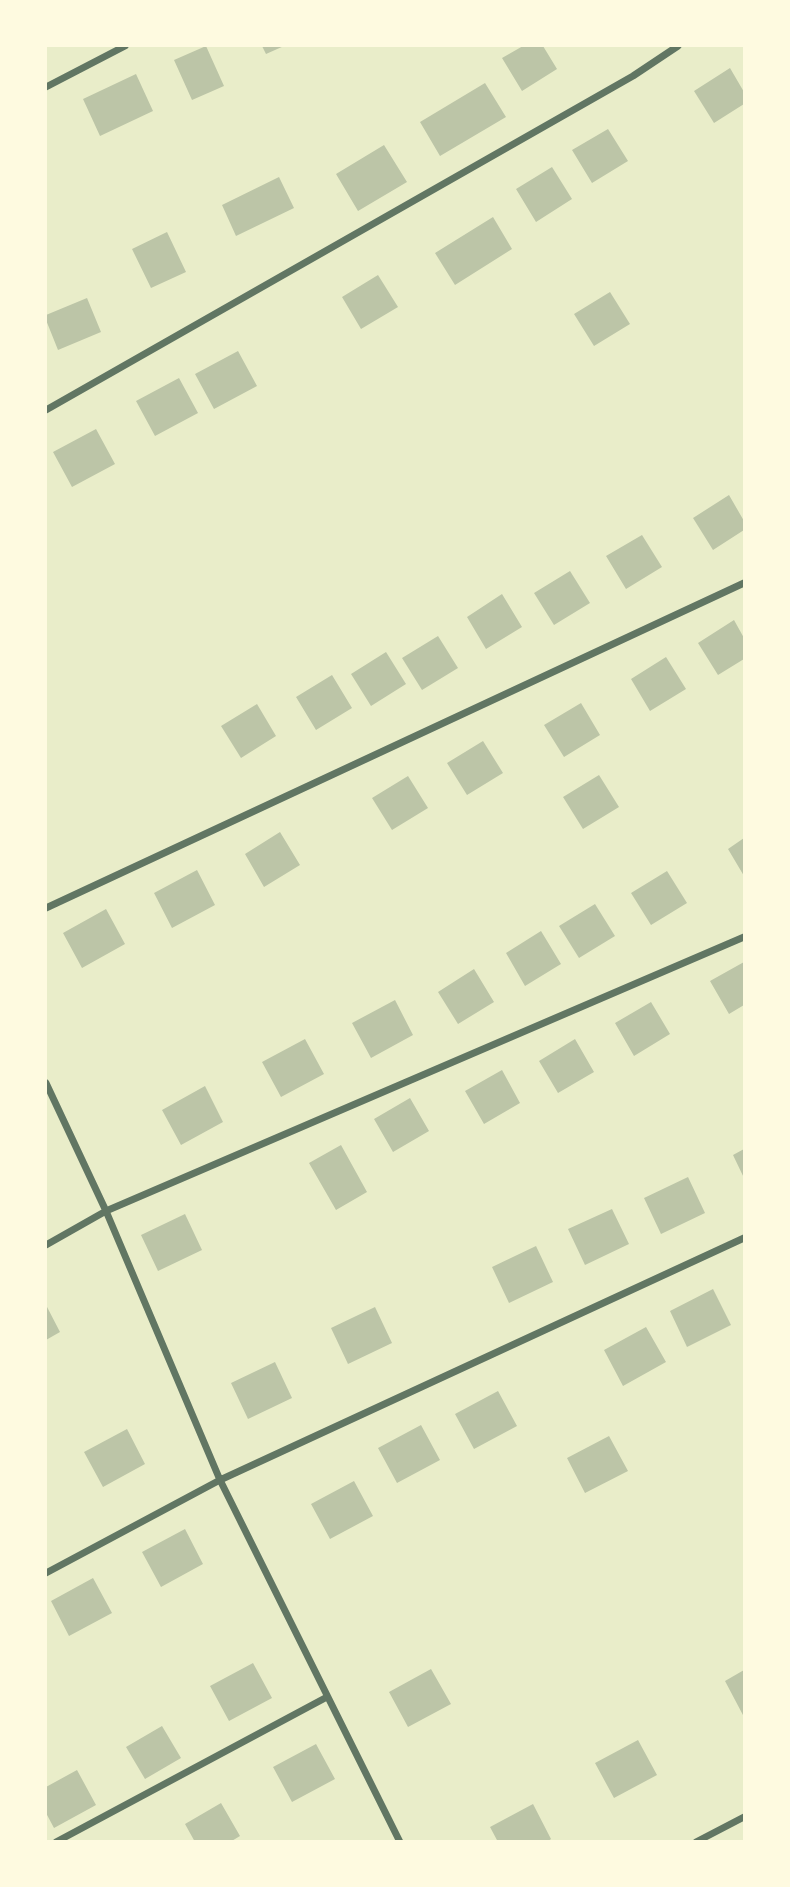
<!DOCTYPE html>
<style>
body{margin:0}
#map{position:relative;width:790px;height:1887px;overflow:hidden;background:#e9edc9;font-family:"Source Sans 3",sans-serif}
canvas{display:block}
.frame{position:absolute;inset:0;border:47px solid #fefae0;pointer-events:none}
</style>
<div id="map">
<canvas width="790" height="1887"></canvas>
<div class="frame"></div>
</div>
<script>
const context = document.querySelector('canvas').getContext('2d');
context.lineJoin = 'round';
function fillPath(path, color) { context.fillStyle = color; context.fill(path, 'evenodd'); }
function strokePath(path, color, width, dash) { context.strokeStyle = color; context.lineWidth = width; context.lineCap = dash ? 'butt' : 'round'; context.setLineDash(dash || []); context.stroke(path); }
fillPath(new Path2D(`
 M206,46L224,86L192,100L174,60Z
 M262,46H284L266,54Z
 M523,46H543L557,69L522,91L502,58Z
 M730,68L744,92V104L714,123L694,91Z
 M136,74L153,111L100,136L83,99Z
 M485,83L506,117L440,156L420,122Z
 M608,129L628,161L592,183L572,150Z
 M384,145L407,182L358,211L336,174Z
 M552,167L572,199L536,222L516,189Z
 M279,177L294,208L236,236L222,205Z
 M493,217L512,249L455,285L435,253Z
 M167,232L186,272L151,288L132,249Z
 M378,275L398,307L361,329L342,297Z
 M610,292L630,324L594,346L574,314Z
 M87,298L101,332L58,350L46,320V315Z
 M238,351L257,386L214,409L195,374Z
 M179,378L198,413L155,436L136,401Z
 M96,429L115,464L72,487L53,452Z
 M729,495L744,521V530L713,550L693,518Z
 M642,535L662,567L626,589L606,556Z
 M570,571L590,603L554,625L534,593Z
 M502,594L522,627L486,649L467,617Z
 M734,620L744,638V659L718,675L698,643Z
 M438,636L458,668L422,690L402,658Z
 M386,652L406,684L371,706L351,674Z
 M666,657L686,689L650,711L631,679Z
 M332,675L352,708L316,730L296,697Z
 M581,703L600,735L564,757L544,725Z
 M257,704L276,736L241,758L221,726Z
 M483,741L503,773L467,795L447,763Z
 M599,775L619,807L583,829L563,797Z
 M408,776L428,808L392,830L372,798Z
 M280,832L300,865L264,887L245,854Z
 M744,838V876L728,849Z
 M197,870L215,905L172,928L154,893Z
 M667,871L687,903L651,925L631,893Z
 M595,904L615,936L579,958L559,926Z
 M106,909L125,944L82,968L63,933Z
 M541,931L561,964L525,986L506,953Z
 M744,962V1005L729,1014L710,981Z
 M474,969L494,1002L458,1024L438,992Z
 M395,1000L413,1035L371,1058L352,1023Z
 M651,1002L670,1034L634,1056L615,1023Z
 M305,1039L324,1074L281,1097L262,1062Z
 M575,1039L594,1072L558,1093L539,1061Z
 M502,1070L520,1103L484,1124L465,1091Z
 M205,1086L223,1122L181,1145L162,1110Z
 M410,1098L429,1131L393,1152L374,1119Z
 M341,1145L367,1192L336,1210L309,1163Z
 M744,1149V1178L733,1155Z
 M688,1177L705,1213L661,1234L644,1198Z
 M612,1209L629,1244L585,1265L568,1229Z
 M185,1214L202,1250L158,1271L141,1235Z
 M536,1246L553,1282L509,1303L492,1267Z
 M713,1289L731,1325L687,1347L670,1311Z
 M46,1305L60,1332L46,1340Z
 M375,1307L392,1343L348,1364L331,1328Z
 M646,1327L666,1362L623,1386L604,1350Z
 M275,1362L292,1398L248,1419L231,1383Z
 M498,1391L517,1426L474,1449L455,1414Z
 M421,1425L440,1460L397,1483L378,1448Z
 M127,1429L145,1464L103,1487L84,1452Z
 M609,1436L628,1471L585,1493L567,1458Z
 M354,1481L373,1516L330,1539L311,1504Z
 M185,1529L203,1564L161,1587L142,1552Z
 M93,1578L112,1613L69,1636L51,1601Z
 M253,1663L272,1698L229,1721L210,1686Z
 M431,1669L451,1704L408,1727L389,1692Z
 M744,1670V1717L725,1681Z
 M162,1726L181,1758L145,1779L126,1747Z
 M638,1740L657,1775L614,1798L595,1763Z
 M316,1744L335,1779L292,1802L273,1767Z
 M77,1770L96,1805L54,1828L46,1813V1787Z
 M221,1803L240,1836L230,1842H195L185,1824Z
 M533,1804L551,1839L547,1842H498L490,1827Z`), '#bcc5a7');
strokePath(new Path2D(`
 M46,87L125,46
 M46,410L633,76L678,46
 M46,908L744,583
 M46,1083L106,1211L220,1480L400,1842
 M46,1245L106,1211L744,937
 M46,1573L220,1480L744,1238
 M56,1842L327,1697
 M696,1842L744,1817`), '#617663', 7);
</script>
